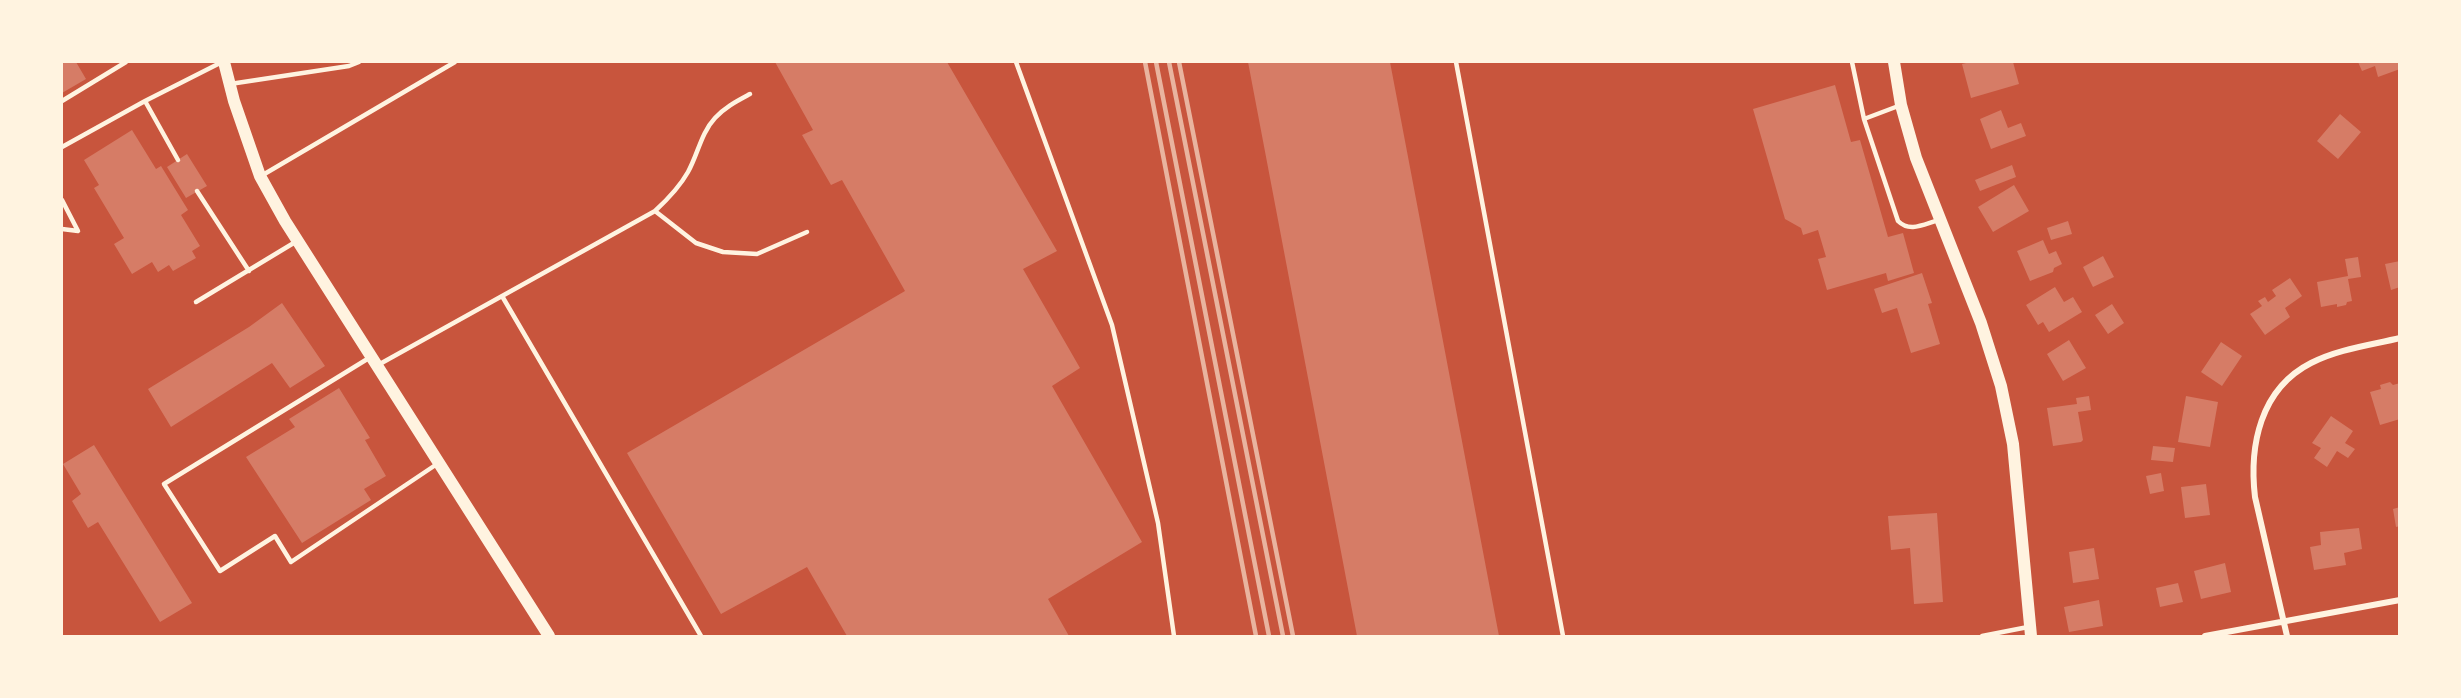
<!DOCTYPE html>
<style>
body{margin:0}
#map{position:relative;width:2461px;height:698px;overflow:hidden;background:#c8553d;font-family:Barlow,sans-serif}
canvas{display:block}
.frame{position:absolute;inset:0;border:63px solid #fff3e0;pointer-events:none}
</style>
<div id="map">
<canvas width="2461" height="698"></canvas>
<div class="frame"></div>
</div>
<script>
const context = document.querySelector('canvas').getContext('2d');
context.lineJoin = 'round';
function fillPath(path, color) { context.fillStyle = color; context.fill(path, 'evenodd'); }
function strokePath(path, color, width, dash) { context.strokeStyle = color; context.lineWidth = width; context.lineCap = dash ? 'butt' : 'round'; context.setLineDash(dash || []); context.stroke(path); }
fillPath(new Path2D(`
 M62,62H76L86,79L62,93Z
 M775,62H947L1057,251L1023,269L1080,368L1052,386L1142,542L1048,599L1069,636H847L807,567L721,614L627,453L905,291L842,180L831,185L802,135L813,130Z
 M1248,62H1390L1499,636H1357Z
 M1970,62H2013L2019,84L1971,98L1962,64Z
 M2358,62H2400V69L2378,77L2375,66L2362,71Z
 M1835,85L1851,142L1860,140L1888,237L1903,233L1914,273L1888,281L1886,273L1827,290L1818,259L1826,257L1818,230L1803,235L1801,228L1785,219L1753,109Z
 M2001,110L2008,128L2021,123L2026,136L1991,149L1980,119Z
 M2340,114L2361,132L2338,159L2317,141Z
 M132,130L156,169L161,166L188,210L181,215L200,246L192,251L196,258L173,271L169,265L158,272L152,262L132,274L114,244L124,238L94,188L99,185L84,160Z
 M187,154L207,186L186,198L167,167Z
 M2012,165L2016,177L1980,191L1975,180Z
 M2014,185L2029,211L1993,232L1978,207Z
 M2068,221L2072,234L2051,240L2047,228Z
 M2043,240L2049,254L2056,251L2062,264L2054,268L2053,272L2030,281L2017,251Z
 M2103,256L2114,277L2093,287L2083,267Z
 M2358,257L2361,277L2348,279L2352,301L2347,302L2346,305L2337,307V304L2321,307L2317,282L2348,276L2345,259Z
 M2400,261V287L2391,290L2385,264Z
 M1922,273L1932,303L1928,304L1940,344L1911,353L1897,308L1882,313L1874,289Z
 M2290,278L2302,296L2285,308L2290,317L2265,335L2250,314L2262,306L2258,301L2265,297L2268,302L2276,296L2272,290Z
 M2055,287L2064,302L2073,297L2082,312L2049,332L2043,322L2038,325L2026,305Z
 M282,303L325,366L290,388L272,363L171,427L148,389L249,327Z
 M2112,304L2124,323L2108,334L2095,315Z
 M2069,340L2086,368L2063,381L2047,354Z
 M2221,342L2242,356L2222,386L2201,372Z
 M2390,382L2393,385L2400,383V419L2380,425L2370,392L2381,389L2380,385Z
 M339,388L370,438L365,440L386,476L364,489L371,500L302,543L246,457L295,427L289,419Z
 M2089,396L2091,410L2078,412L2083,440L2081,442L2053,446L2047,408L2077,404L2076,398Z
 M2186,396L2218,402L2210,447L2178,442Z
 M2331,416L2353,431L2345,443L2355,449L2348,458L2337,451L2327,467L2314,458L2321,448L2312,443Z
 M94,445L192,603L160,622L98,522L88,528L72,501L81,494L63,464Z
 M2153,446L2175,448L2173,462L2151,460Z
 M2161,473L2164,491L2150,494L2146,476Z
 M2206,484L2210,515L2185,518L2181,487Z
 M2400,507V526L2396,527L2393,509Z
 M1937,513L1943,602L1914,604L1910,548L1891,550L1888,516Z
 M2359,528L2362,549L2344,553L2346,565L2314,570L2310,547L2321,545L2320,532Z
 M2094,548L2099,579L2073,583L2069,552Z
 M2225,563L2231,592L2201,599L2194,571Z
 M2178,583L2183,602L2160,607L2156,588Z
 M2099,600L2103,626L2069,632L2064,607Z`), '#d67c66');
strokePath(new Path2D(`
 M1016,62L1112,325L1158,523L1174,636
 M1456,62L1563,636
 M1852,62L1864,119L1898,221C1910,233 1924,224 1939,220
 M230,84L349,66L359,62
 M62,101L126,62
 M145,101L178,160
 M1864,119L1901,105
 M62,147L145,101L222,62
 M261,176L455,62
 M197,191L249,271
 M62,200L78,231L62,229
 M655,211L696,243L723,252L757,254L807,232
 M502,296L701,636
 M196,302L297,241
 M369,358L164,484L220,571L275,536L291,562L437,464
 M378,365L655,211C668,199 679,188 688,172C698,154 701,133 715,118C725,107 737,101 750,94
 M1982,636L2028,627`), '#fff3e0', 4.5);
strokePath(new Path2D(`
 M2205,636L2400,600
 M2287,636L2255,497C2249,446 2260,389 2311,363C2338,349 2371,345 2400,338`), '#fff3e0', 6);
strokePath(new Path2D(`
 M224,62L234,101L260,176L285,221L549,636
 M1894,62L1901,105L1916,158L1981,323L2001,386L2013,444L2031,636`), '#fff3e0', 12);
strokePath(new Path2D(`
 M1145,62L1256,636
 M1156,62L1269,636
 M1169,62L1283,636
 M1179,62L1293,636`), '#e9b49f', 4.5);
</script>
